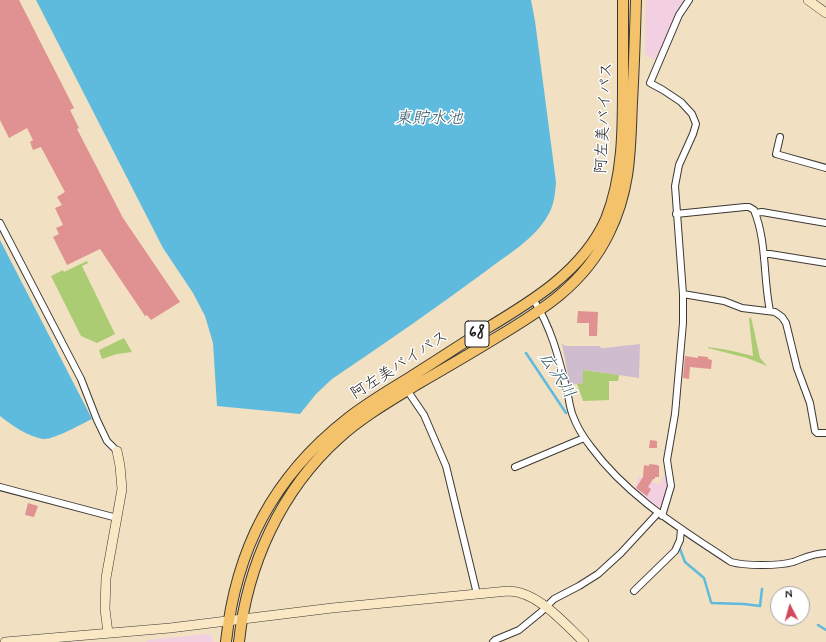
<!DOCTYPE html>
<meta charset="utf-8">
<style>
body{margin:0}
#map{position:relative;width:826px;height:642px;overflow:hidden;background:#f1e0c1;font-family:Mynerve,sans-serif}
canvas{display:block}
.north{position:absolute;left:770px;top:586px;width:40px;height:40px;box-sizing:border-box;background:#fff;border:1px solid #a4a4a4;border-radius:50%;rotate:354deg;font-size:11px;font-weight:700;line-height:16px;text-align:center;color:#1c1c1c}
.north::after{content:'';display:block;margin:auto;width:14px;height:18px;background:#d1495b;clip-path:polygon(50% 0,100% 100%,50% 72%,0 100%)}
</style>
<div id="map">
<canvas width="826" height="642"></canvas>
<div class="north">N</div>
</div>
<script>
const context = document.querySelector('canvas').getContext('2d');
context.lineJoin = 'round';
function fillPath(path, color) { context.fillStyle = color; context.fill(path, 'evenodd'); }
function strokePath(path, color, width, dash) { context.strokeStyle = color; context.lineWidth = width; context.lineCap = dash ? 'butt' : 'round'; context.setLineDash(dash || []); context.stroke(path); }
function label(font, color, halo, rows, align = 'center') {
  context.font = font + ' Mynerve,"Klee One",sans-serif'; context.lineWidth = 3; context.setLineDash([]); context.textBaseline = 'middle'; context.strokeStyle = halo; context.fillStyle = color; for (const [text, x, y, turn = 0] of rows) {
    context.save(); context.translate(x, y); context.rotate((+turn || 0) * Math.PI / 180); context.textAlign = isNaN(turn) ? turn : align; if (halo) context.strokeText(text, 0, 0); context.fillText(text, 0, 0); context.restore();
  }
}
fillPath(new Path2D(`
 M646,0H684L678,10L655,60L645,54Z
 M665,474L669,487L668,492L662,506L658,508L635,489L639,476L659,485Z
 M208,634L212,636L213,642H147V640Z`), '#f2cfe1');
fillPath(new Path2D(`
 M562,344L566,346H600L601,348H604L640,344L639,378L584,370L583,383L570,385Z`), '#cfbdcf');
fillPath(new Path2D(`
 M87,261L88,263L82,266L115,334L97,343L81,336L51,276L63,270L64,272Z
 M751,317L760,358L767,366L747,358L708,348V347L728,350L753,356L749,319Z
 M124,338L132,352L117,354L102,359L99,350Z
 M583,370L619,375L618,381H609V400L583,401L577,384L583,383Z`), '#accc73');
fillPath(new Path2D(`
 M36,0H531L535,21L556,182C555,195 554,206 547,217C533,240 507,255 486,271C436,308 384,344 332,379L316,394L300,414L217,406L213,343L205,316L193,293L163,248Z
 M0,240L92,419C81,424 54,440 43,439C29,437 11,425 0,416Z`), '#5fbbdd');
strokePath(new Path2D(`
 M526,353L566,413
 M680,549L685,562L704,578L711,602L712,603L744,604L760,606L762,589
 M818,625L826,630`), '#5fbbdd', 2.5);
fillPath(new Path2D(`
 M0,0H19L74,108L70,110L79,128L77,129L123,218L180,302L151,320L147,315L145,316L100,249L67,265L53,237L59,234L56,228L63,225L55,208L62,205L57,197L65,192L41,147L33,150L30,142L33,140L27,128L9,138L0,120Z
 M578,311L598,312L597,336H589V323H577Z
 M685,356L698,358V356L708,357V359L712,360L711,369L690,367L689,379L683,378Z
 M650,440L657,441V448H649Z
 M649,464L658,465V466H659V477H655V479H653L648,487L651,489L647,496L636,488L643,477L644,465L649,466Z
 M28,503L38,506L34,517L25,515Z`), '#e09191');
const street = new Path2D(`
 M780,137L776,154L826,168
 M755,213L762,212L826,223
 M676,214L745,207H749L754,210C767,242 763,277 770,311
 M0,223L81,379L97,420L107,441L117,451
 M764,254H770L826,263
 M683,294L724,301L742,308L775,312L782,317L786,323L797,368L810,403L815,431L817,433H826
 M533,299C551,327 558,355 566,387C569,396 569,407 573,416C577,427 584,438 591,447C628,497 680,528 731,562C745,566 779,566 793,562C804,558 814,553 826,553
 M407,390L424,415L446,466L477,594
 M515,467L584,438
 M0,487L117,518
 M662,516L671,486L667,460L675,414L683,323V294L675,186L679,165L693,134L696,124L692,114L681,102L663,90L650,83L679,15L689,0
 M634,591L675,551L680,540L681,529
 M493,642L495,640L519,630L541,612L554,599L579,586L598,574L621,553L658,513`);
const secondary = new Path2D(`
 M808,0L826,13
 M108,633L105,609L106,578L122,489L120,466L117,451
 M5,642L170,628L332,608L508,591C537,591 564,623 584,642`);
const primary = new Path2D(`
 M226,642C236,549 273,477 347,419C367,403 390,390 412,376C436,361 460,345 484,330C531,302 583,271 606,219C624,174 623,125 623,78C623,52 623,26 623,0
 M239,642C247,565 281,490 339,438C362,417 390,401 416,385C442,370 468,355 494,339C541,311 584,285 609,233C631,188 630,150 632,102C634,68 635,34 636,0`);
strokePath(street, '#3c3935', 8);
strokePath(secondary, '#3c3935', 10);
strokePath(primary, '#3c3935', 12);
strokePath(street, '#fff', 6);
strokePath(secondary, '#fae7c3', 9);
strokePath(primary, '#f3c26a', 10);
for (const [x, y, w] of [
 [477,334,24]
]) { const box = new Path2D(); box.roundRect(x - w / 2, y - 13, w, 26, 3); context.fillStyle = '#fff'; context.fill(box); strokePath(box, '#1c1c1c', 1); }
label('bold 15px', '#1c1c1c', null, [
 ["68",477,334]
]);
label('16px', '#1c1c1c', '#fff', [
 ["阿左美バイパス",605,118,-87],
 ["阿左美バイパス",400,366,-33]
]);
label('italic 17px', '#375c69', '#fff', [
 ["東貯水池",429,119],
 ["広沢川",556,376,57]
]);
</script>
